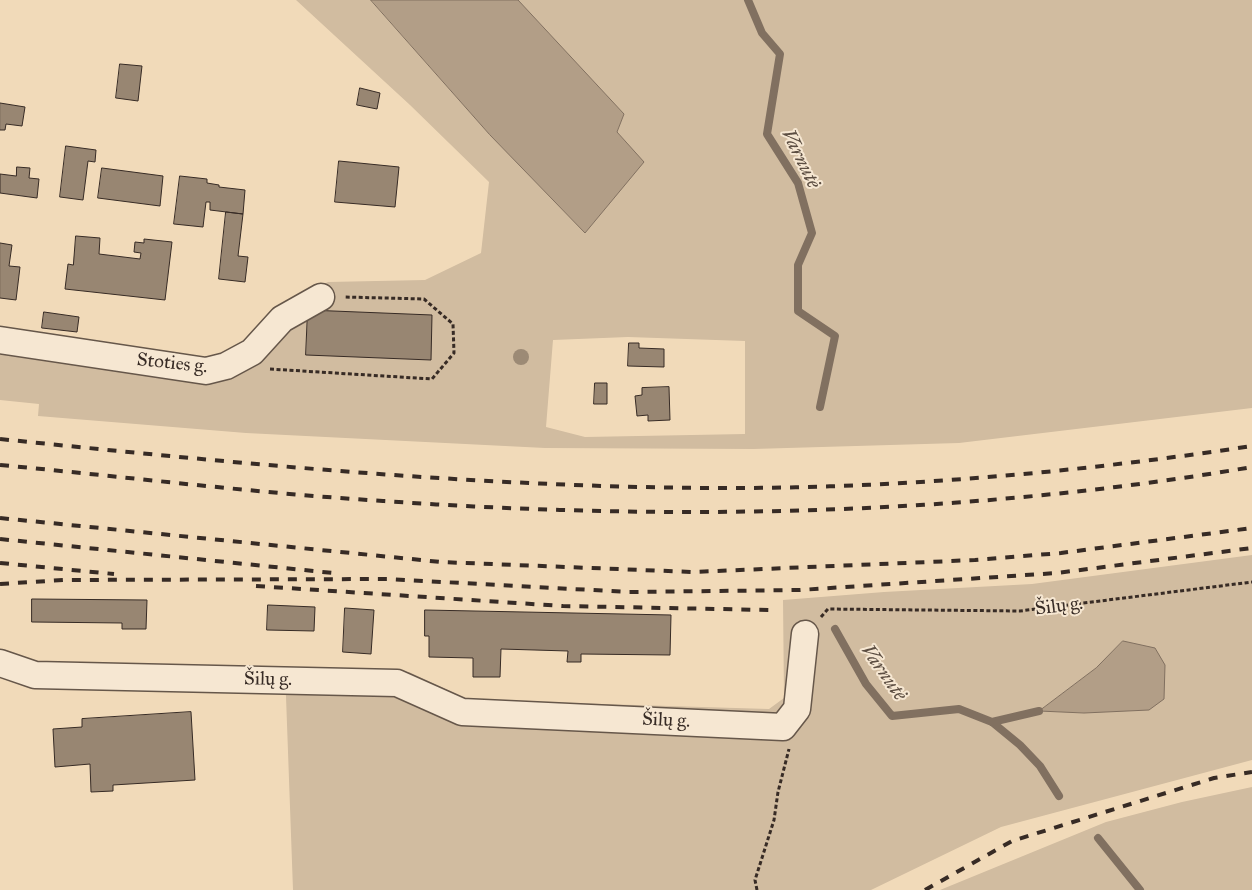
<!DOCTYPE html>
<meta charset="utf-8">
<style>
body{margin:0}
canvas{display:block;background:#f1dab9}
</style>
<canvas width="1252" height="890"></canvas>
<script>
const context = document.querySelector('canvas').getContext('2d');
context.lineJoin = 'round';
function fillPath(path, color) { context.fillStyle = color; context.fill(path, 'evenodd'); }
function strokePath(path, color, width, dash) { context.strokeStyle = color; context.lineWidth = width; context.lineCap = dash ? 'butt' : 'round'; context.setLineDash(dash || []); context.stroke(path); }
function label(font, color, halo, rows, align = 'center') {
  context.font = font + ' "IM FELL Great Primer",serif'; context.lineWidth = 4; context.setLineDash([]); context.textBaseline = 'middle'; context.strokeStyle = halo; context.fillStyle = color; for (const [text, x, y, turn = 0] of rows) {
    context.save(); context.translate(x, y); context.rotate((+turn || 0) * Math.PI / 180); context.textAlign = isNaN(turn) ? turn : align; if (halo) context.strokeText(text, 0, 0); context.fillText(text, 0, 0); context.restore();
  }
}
fillPath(new Path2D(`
 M296,0H371L490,135L585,233L643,162L617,132L624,114L518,0H1252V408L959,443L753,449L545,448L246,433L38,416L39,404L0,400V334L195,361L245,350L289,301L328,282L425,280L481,253L489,182L410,105ZM628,337L745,341V434L585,437L546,427L553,340Z
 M1252,555V760L1001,827L871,890H293L285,669L409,672L469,700L769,709L784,698L783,600L884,592L1032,584ZM1096,668L1084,713L1040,710Z
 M1252,787V890H940L1106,822L1182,802Z`), '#d1bca0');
const water = new Path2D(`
 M371,0H518L624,114L617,132L644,162L585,233L490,135Z
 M1123,641L1155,648L1165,665L1164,699L1149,710L1084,713L1039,711L1096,668Z`);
fillPath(water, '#b29e87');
strokePath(water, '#817060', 1);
strokePath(new Path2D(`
 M748,0L762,33L780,54L767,134L798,183L812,233L798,265V311L835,336L820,407
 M835,629L866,684L892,716L959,709L992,722L1020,745L1040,766L1059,796
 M992,722L1039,711
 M1098,838L1140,890`), '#817060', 8);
const building = new Path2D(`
 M120,64L142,66L138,101L116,98Z
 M360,88L380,93L377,109L357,105Z
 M0,103L25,107L22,126L6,124L5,130H0Z
 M66,146L96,150L95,162L88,161L83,200L60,197Z
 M339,161L399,167L395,207L335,202Z
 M17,167L30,168L29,178L39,179L37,198L0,193V174L16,176Z
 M102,168L163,176L160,206L98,198Z
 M180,176L207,179V183L219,185V187L245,190L243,214L210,210V202H206L203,227L174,224Z
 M226,212L243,214L238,256L248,257L245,282L219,279Z
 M76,236L100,238L99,254L140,259L141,253L134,252L135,242L144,243V239L172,242L165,300L65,289L68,264L73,265Z
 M0,243L12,245L9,266L20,267L16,300L0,298Z
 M308,310L432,315L431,360L306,355Z
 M44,312L79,317L77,332L42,328Z
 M629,343H639V348L664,349V367L628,366Z
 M595,383H607V404H594Z
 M669,387L670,420L648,421V415L637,416L635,396L642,395V388Z
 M32,599L147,600L146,629H122V623L32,622Z
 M268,605L315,607L314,631L267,630Z
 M345,608L374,610L371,654L343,652Z
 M425,610L671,615L670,655L581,654V662H567L568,651L501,649L500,677H473V658L429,657V636H425Z
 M191,712L195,780L113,785V791L91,792L90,764L55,767L53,729L82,727V719Z`);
fillPath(building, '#988672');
strokePath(building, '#372b25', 1);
const minor = new Path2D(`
 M0,340L206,371L226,366L252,352L282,319L321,297
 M0,663L35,675L397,683L462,712L783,727L797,709L805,634`);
strokePath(minor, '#66574a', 29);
strokePath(new Path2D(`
 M270,369L432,379L454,353L453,324L424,299L344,297
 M821,617L828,609L1020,611L1252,582
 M757,890L755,880L774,820L778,792L789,749`), '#372b25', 3, [4, 2.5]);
strokePath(minor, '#f6e7d2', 26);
strokePath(new Path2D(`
 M0,439C243,464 486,488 730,488C905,488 1080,472 1252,446
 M0,465C128,477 255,493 383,501C673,521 965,516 1252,467
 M0,518L441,562L692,572L975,560L1061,553L1252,528
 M0,539L333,573
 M0,563L114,574
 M0,584L63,580L387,579L629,592L800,590L1057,573L1252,548
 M256,586L563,606L769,610
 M925,890L1012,841L1214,778L1252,772`), '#372b25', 4, [9, 9]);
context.fillStyle = '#9c8a75';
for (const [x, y] of [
 [521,357]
]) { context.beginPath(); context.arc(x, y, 8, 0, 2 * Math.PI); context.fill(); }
label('19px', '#372b25', '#f6e7d2', [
 ["Stoties g.",172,364,6],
 ["Šilų g.",1059,607,-7],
 ["Šilų g.",268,680,1],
 ["Šilų g.",666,721,3]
]);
label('italic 20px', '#5c4e42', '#f6e7d2', [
 ["Varnutė",800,159,64],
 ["Varnutė",883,673,55]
]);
</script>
